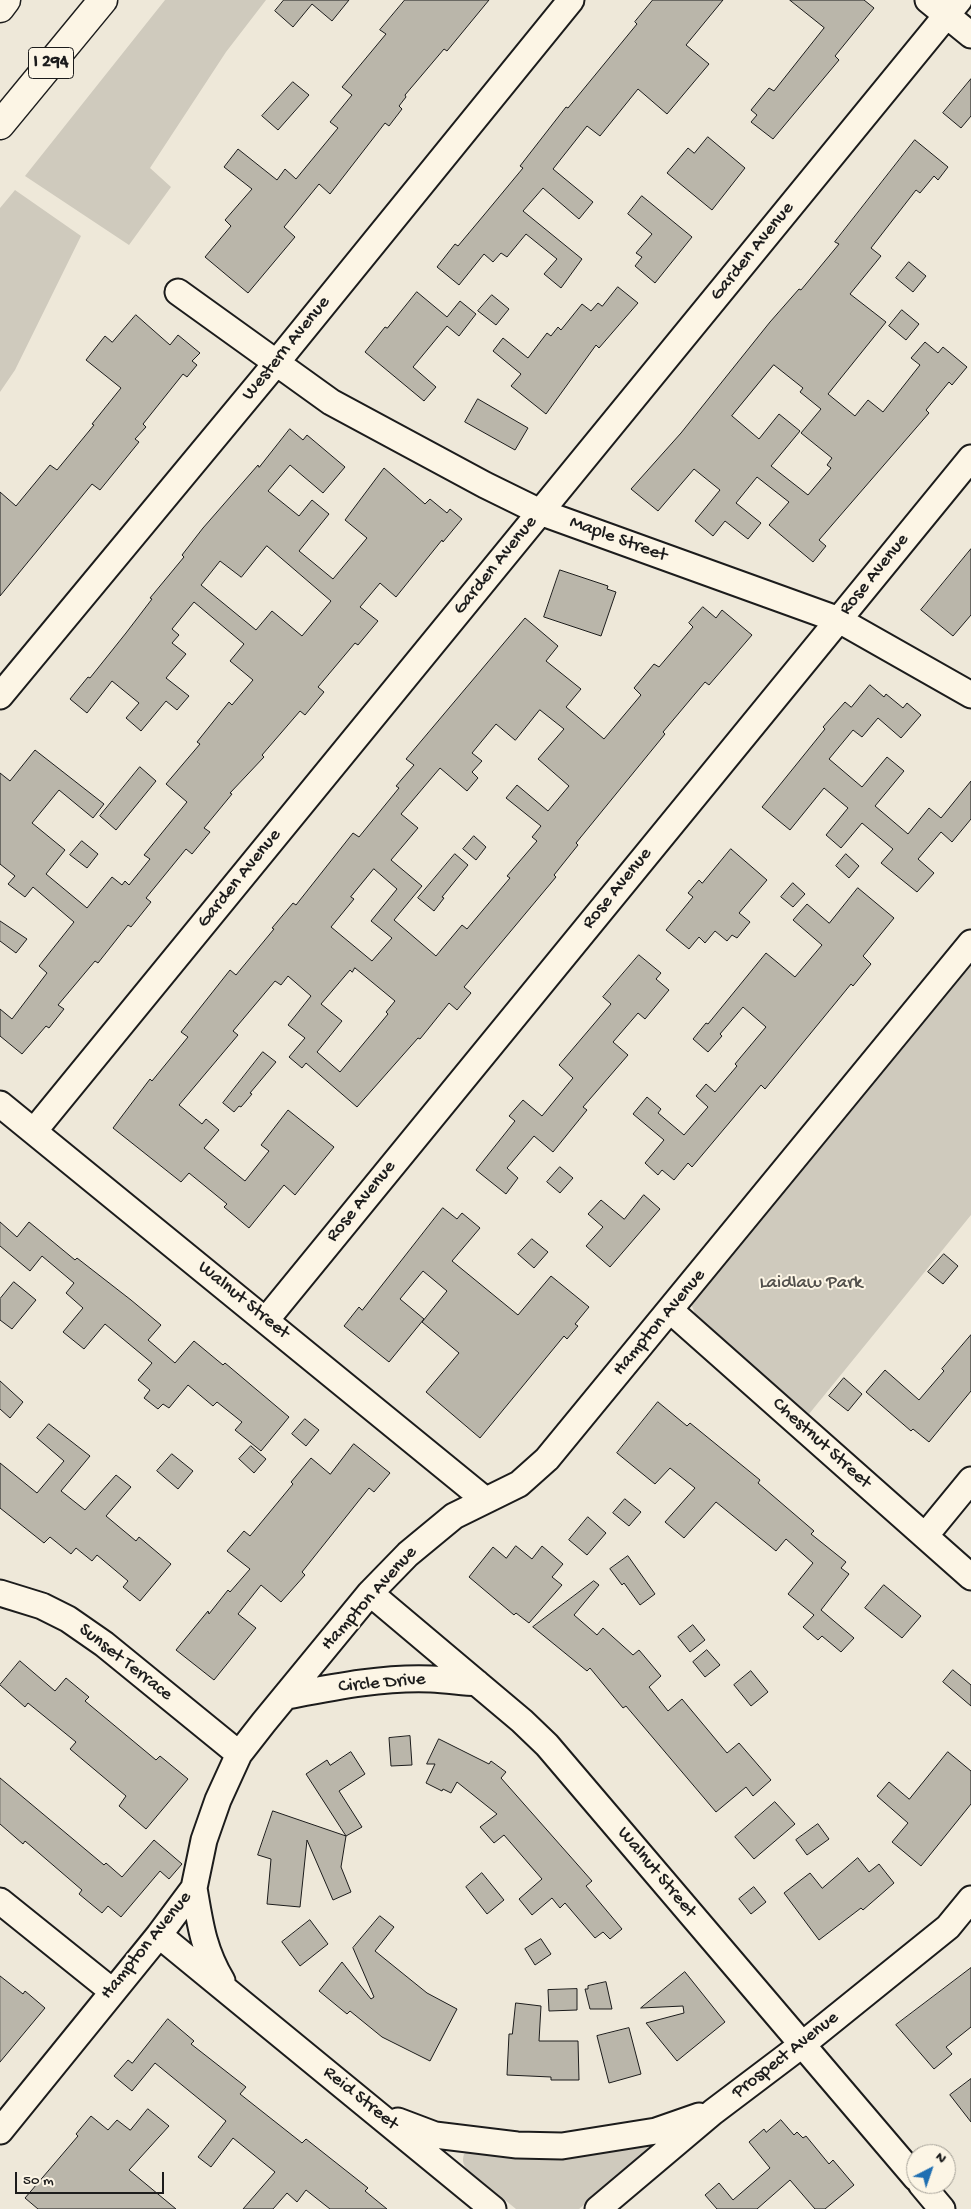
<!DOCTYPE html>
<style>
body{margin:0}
#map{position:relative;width:971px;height:2209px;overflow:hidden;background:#eee8d9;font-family:"Gochi Hand",sans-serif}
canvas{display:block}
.north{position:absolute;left:906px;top:2144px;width:50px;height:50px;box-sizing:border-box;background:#fcf5e5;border:1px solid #a29e95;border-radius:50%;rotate:41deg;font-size:14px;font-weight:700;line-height:20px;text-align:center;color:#1c1c1c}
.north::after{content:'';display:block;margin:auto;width:18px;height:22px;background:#1f6fb2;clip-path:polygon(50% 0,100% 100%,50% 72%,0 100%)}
.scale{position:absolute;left:15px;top:2172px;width:149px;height:22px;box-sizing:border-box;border:2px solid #1c1c1c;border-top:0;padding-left:6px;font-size:15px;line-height:18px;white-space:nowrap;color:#1c1c1c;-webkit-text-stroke:4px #fcf5e5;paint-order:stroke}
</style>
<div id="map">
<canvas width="971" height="2209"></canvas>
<div class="north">N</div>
<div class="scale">50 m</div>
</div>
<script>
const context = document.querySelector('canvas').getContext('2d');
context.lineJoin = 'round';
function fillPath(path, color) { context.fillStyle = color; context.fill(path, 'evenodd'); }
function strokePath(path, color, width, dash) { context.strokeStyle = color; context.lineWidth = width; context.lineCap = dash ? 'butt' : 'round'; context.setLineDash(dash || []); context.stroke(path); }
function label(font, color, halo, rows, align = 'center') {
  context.font = font + ' "Gochi Hand",sans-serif'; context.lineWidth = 4; context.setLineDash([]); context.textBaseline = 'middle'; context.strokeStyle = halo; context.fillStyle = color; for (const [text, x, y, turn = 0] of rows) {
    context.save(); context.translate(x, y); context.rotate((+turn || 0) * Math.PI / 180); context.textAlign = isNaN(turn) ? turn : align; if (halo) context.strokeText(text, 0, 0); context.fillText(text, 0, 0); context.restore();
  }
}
fillPath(new Path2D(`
 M165,0H266L226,52L150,168L171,187L129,245L25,176Z
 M15,190L81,236L15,370L0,392V208Z
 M971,963V1215L809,1414L697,1318L691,1304Z
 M649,2144L653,2145L652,2148L579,2209H516L468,2170C463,2165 462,2161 464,2154L469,2151L576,2156L611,2152Z`), '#cfcabd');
const building = new Path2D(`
 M284,0H349L332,21L312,4L293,27L275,11Z
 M405,0H489L447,51L444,49L405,95L406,97L399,106L402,109L389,126L385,123L330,194L319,184L284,227L295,237L248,293L205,257L231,226L225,220L252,189L224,167L238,149L277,180L285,169L296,179L338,128L330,122L352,95L342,87L386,34L380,30Z
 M653,0H723L686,45L709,64L667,114L638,89L600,136L587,126L553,169L593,202L579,219L543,188L523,211L582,259L561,288L544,274L557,259L526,234L507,257L501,253L493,262L484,254L459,285L437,267L455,244L458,246L484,215L523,168L520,166L566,107L568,108L637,24L635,22Z
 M790,0H864L874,8L835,56L839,60L773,139L751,122L757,115L751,110L769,88L774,91L824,28Z
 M971,79V116L961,128L943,113Z
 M293,82L309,95L278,130L262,116Z
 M708,137L745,168L712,210L667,173L688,148L694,153Z
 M915,140L948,167L938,180L934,176L920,193L916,190L871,248L881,256L850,294L886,322L828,394L855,416L868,400L883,412L920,365L911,358L925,342L938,353L943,347L967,367L952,385L949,382L926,410L929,413L819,540L826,546L813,562L769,525L789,502L757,477L736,503L761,523L748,539L725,521L713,536L695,521L720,490L694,469L658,511L631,489L681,433L770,322L799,289L801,290L839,244L835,242ZM774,365L803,388L800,392L821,409L801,433L832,458L827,465L831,468L808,495L771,466L800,431L779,414L759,439L732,416Z
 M642,196L692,237L655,283L635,266L642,257L636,253L652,234L628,214Z
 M909,262L926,276L913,292L896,278Z
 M618,287L638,303L599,348L596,345L546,414L511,386L521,374L493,351L503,338L528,358L547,333L551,336L558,327L561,330L582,304L591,311L598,303L602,306Z
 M417,292L447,317L460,301L476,314L459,336L447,326L413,367L436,387L424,401L365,352L385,327L387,328Z
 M492,295L509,309L496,325L478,311Z
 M902,310L919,324L906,340L889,326Z
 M136,315L170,345L178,335L200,353L192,361L197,365L187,377L183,374L143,424L146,427L135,439L139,442L100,490L92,484L0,596V492L16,506L50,465L57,470L94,425L92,424L121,388L86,360L105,336L112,342Z
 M478,399L528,428L515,450L465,422Z
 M290,429L303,440L307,435L345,467L323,493L290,465L268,491L299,516L312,500L329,514L299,551L333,579L367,538L345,520L384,468L425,504L430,499L447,513L450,509L462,519L443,542L442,540L396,597L380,583L360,607L378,621L358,645L355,643L318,687L324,692L305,715L300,711L262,755L264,757L230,793L232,794L204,828L210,832L192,854L186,849L146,898L151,902L131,927L128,925L98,963L95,961L58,1005L64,1009L49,1028L46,1026L22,1054L0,1036V1009L12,1019L47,973L39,966L74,922L33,887L25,897L8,884L15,876L0,864V773L10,781L35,750L104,804L93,818L59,790L32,823L65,850L46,874L87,908L112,877L122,885L125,881L129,885L150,859L144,855L187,802L166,784L200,744L197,742L229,702L232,705L253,680L230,661L244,644L194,602L172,629L179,635L172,643L186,654L166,678L189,696L177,710L166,701L141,731L126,718L139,703L112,681L87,713L70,699L88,677L90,678L126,633L152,599L150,598L184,557L182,555L203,528L258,465L259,467ZM267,546L331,601L302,636L272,611L256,630L201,585L220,561L241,577Z
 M971,549V615L953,636L921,610Z
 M560,570L608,586L607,589L616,592L601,636L544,617Z
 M703,607L716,618L722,610L752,635L709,685L705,682L663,732L665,734L576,843L578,845L554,875L556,877L464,987L471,993L457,1010L449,1003L420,1039L418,1038L357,1107L306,1063L302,1068L289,1057L305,1038L288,1025L311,996L288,976L281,985L275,981L233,1031L238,1035L179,1105L202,1124L206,1119L219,1130L204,1148L245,1181L269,1151L261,1145L288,1110L334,1147L295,1195L284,1185L249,1228L224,1207L227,1204L189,1173L181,1182L113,1128L150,1079L152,1081L188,1037L181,1032L230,970L236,975L274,929L272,928L293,903L296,905L353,833L359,837L399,788L396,786L414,765L406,759L525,618L558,646L546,661L581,689L566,707L604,739L641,695L634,688L654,664L659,667L693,627L689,623ZM540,710L564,729L538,759L569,786L548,811L517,785L506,798L541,826L532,837L537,841L507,876L510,878L467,929L462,925L436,956L394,920L422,886L391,860L418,828L401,814L440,768L467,791L478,778L472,772L482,761L472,753L496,724L515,740ZM374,869L397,889L371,921L392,938L372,961L331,927L354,899L351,897ZM355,968L395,1001L386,1012L388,1014L340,1072L317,1052L342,1021L321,1004L350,970L352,972Z
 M870,685L884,697L886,694L903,708L907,703L921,715L901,738L878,718L862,737L853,730L829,759L862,787L887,757L904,771L875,806L908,834L929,808L941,818L971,781V819L952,842L941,832L918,859L934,873L917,892L881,863L893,849L862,823L841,848L826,835L848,808L824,788L790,830L762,807L825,729L823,727L845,702L851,707Z
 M140,767L156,781L116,830L100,816Z
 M474,836L486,847L476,860L463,849Z
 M82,841L98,854L87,868L70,855Z
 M731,849L767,880L739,913L750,922L737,938L732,935L727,941L715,931L705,943L699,937L689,949L666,930L693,897L688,893L699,880L702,883Z
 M455,854L468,865L442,897L444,898L434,911L418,898Z
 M846,854L859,866L849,878L836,866Z
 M793,883L805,894L793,907L781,897Z
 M858,888L894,918L863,956L871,964L853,986L851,984L765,1089L761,1085L692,1167L688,1163L674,1180L662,1170L658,1175L645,1163L664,1140L633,1114L647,1097L661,1109L658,1113L684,1135L708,1107L696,1096L706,1084L715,1092L737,1066L735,1064L766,1027L743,1007L720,1034L722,1036L708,1052L693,1039L706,1023L708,1024L766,953L795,977L822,945L793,920L807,904L829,923Z
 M0,921L27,939L16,953L0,941Z
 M639,955L661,973L656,979L669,990L645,1019L638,1013L613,1042L628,1055L583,1107L587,1110L553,1152L534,1136L507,1168L518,1178L506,1194L476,1170L515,1121L509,1116L523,1100L542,1116L573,1078L559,1065L611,1004L603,997Z
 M263,1052L276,1062L250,1093L252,1094L241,1107L239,1106L234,1112L223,1103Z
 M560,1167L573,1178L560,1193L547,1182Z
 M644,1195L660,1209L610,1267L586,1246L603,1227L588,1214L601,1200L624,1219Z
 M443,1208L457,1219L462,1213L480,1228L452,1261L518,1315L551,1276L589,1307L575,1324L578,1326L567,1339L564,1336L480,1438L426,1392L459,1353L422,1322L447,1291L423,1271L400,1299L424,1319L389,1362L344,1326L359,1307L362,1310Z
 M0,1222L17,1237L29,1222L75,1260L77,1258L131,1300L161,1325L148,1340L175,1363L194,1341L223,1365L225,1363L289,1417L261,1451L235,1430L242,1422L217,1402L213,1406L188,1385L169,1408L163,1404L158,1409L144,1398L150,1390L138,1380L152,1363L105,1324L84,1349L63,1332L83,1308L66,1293L74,1283L42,1256L30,1271L0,1246Z
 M532,1239L548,1252L534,1268L518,1254Z
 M944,1254L958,1266L943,1284L928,1272Z
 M14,1282L36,1300L12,1329L0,1320V1299Z
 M971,1335V1391L929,1442L913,1429L911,1431L866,1392L885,1370L919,1400L944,1371L942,1369Z
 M844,1378L862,1394L848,1411L829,1396Z
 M0,1381L23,1402L10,1418L0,1409Z
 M658,1402L687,1426L690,1423L760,1480L758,1483L814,1531L811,1534L846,1562L841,1568L849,1574L821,1610L854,1638L841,1652L822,1636L818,1640L803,1627L814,1615L788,1594L813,1563L786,1539L776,1551L716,1502L684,1538L665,1522L695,1488L670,1468L655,1484L617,1453Z
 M305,1419L319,1430L306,1446L292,1434Z
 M49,1424L90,1456L61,1491L85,1510L116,1475L131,1487L106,1516L136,1541L139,1537L171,1564L140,1601L123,1587L128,1581L97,1555L92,1561L76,1548L71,1554L50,1537L44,1543L0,1508V1463L37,1493L64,1461L37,1438Z
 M354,1444L390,1473L374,1492L369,1488L302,1572L305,1575L281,1602L261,1585L238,1614L256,1628L214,1680L176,1650L208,1611L209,1614L228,1590L230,1592L250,1569L227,1551L244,1531L250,1536L293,1484L291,1482L311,1458L330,1474Z
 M251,1446L266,1459L254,1473L239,1459Z
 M172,1454L193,1471L178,1489L157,1471Z
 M625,1499L641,1512L629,1526L613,1513Z
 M588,1517L606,1533L587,1555L569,1540Z
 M516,1546L532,1559L542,1546L563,1564L552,1577L562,1585L529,1623L516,1613L514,1615L469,1577L493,1547L506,1558Z
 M628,1556L655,1594L640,1605L624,1583L622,1585L610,1569Z
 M594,1581L599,1585L574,1615L597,1635L603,1628L633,1655L639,1650L661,1676L649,1687L668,1711L682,1699L727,1753L739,1743L771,1780L753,1796L746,1787L716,1812L626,1706L623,1708L590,1668L587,1671L533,1627Z
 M884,1585L921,1616L902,1638L865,1608Z
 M693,1625L705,1640L690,1652L678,1637Z
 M707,1650L720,1665L705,1677L693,1662Z
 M20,1661L55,1691L66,1678L89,1697L85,1701L156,1760L160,1756L188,1779L146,1829L119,1806L126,1796L70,1749L76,1742L28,1703L25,1707L0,1685Z
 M953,1670L971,1685V1706L943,1682Z
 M751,1671L768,1692L751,1706L734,1685Z
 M410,1736L412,1765L391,1766L389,1738Z
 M439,1739L489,1764L491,1761L506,1772L501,1778L592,1881L586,1886L622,1929L610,1939L603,1932L595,1938L565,1903L560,1908L552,1898L532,1915L519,1899L542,1879L504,1835L494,1843L480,1827L497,1814L457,1782L451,1793L443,1789L442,1791L426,1783L435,1764H427Z
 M351,1752L365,1774L339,1791L362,1827L346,1836L306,1774L327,1760L330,1765Z
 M948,1752L971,1771V1804L921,1866L892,1842L908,1823L877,1796L889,1782L909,1799Z
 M0,1778L104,1865L106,1863L122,1877L154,1840L182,1864L169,1879L160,1871L121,1917L108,1906L102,1913L79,1894L82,1890L25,1841L23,1844L0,1824Z
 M775,1802L795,1824L754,1859L735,1837Z
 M273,1811L346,1836L341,1867L351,1892L333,1900L307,1840L300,1907L267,1904L271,1859L258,1855Z
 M818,1824L829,1839L807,1855L796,1840Z
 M858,1858L869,1872L879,1864L894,1883L863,1910L861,1908L819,1940L784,1893L810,1873L822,1888Z
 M482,1873L504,1900L487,1914L466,1887Z
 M754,1887L766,1902L751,1914L739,1899Z
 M380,1916L394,1927L375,1951L427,1993L457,2009L430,2061L382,2037L350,2011L347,2014L319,1991L342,1962L371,1999L374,1997L353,1948Z
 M310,1920L328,1944L300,1966L282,1942Z
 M541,1939L551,1954L535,1965L525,1949Z
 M971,1968V2027L946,2047L952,2054L934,2069L896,2025Z
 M685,1972L725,2022L677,2061L646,2023L684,2013L683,2006L641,2008Z
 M0,1976L23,1994L25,1991L45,2008L0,2062Z
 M606,1982L612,2009H590L585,1989H588V1986Z
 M577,1989V2010L549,2011L548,1990Z
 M516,2003L541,2006L539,2041H578L579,2080H551V2077L507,2075L509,2034H512Z
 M168,2019L194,2041L191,2044L246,2087L240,2094L302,2143L306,2139L368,2188L365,2191L387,2209H330L306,2190L297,2202L287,2193L273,2209H243L275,2172L233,2138L211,2167L198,2157L226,2121L155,2063L132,2091L114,2076L128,2060L132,2063Z
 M629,2028L641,2074L609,2083L597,2036Z
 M971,2079V2122L950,2095Z
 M148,2109L169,2126L129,2170L176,2209H38L25,2198L78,2136L76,2134L91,2116L108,2130L117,2120L130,2130Z
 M781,2120L794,2135L797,2132L803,2138L806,2136L829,2164L833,2160L854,2185L825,2209H815L790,2180L757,2209H717L705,2195L719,2183L733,2200L770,2168L749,2142L764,2129L766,2132Z`);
fillPath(building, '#bab6aa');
strokePath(building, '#1c1c1c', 1);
const minor = new Path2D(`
 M928,0L971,35
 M178,292L331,402L485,485L540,512L839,620L971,695
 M0,696L277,362L571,0
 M0,1104L484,1499
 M34,1131L959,0
 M671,1311L971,1577
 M266,1320L971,458
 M925,1536L971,1480
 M0,1593L42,1606L68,1619L104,1644L239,1754
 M370,1593L522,1721L547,1745L916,2178
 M287,1696C334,1687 383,1677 431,1679C447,1680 462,1682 477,1683
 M194,1888C200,1923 203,1949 222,1981
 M0,1901L112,1991
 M159,1935L493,2209
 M398,2121L435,2135L517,2145L562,2146L656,2131L699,2116
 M0,2131L159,1935L194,1888L204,1840L218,1800L239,1754L264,1722L370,1593L408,1554L454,1516L519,1484L547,1459L971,943
 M921,2184L942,2209
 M598,2209L713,2112L803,2044L948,1927L971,1899`);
const highway = new Path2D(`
 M0,8L6,0
 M0,125L103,0`);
strokePath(minor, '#1c1c1c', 29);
strokePath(highway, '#1c1c1c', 31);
strokePath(minor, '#fcf5e5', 25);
strokePath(highway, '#fcf5e5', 28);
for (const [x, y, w] of [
 [51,63,45]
]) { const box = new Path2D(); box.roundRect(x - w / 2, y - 15.5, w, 31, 4); context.fillStyle = '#fcf5e5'; context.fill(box); strokePath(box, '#1c1c1c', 1); }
label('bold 18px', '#1c1c1c', null, [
 ["I 294",51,63]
]);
label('19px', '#1c1c1c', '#fcf5e5', [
 ["Garden Avenue",753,252,-51],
 ["Western Avenue",287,349,-51],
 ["Maple Street",618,540,20],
 ["Garden Avenue",496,566,-51],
 ["Rose Avenue",875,575,-51],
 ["Garden Avenue",240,879,-51],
 ["Rose Avenue",618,889,-51],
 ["Rose Avenue",362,1202,-51],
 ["Walnut Street",243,1301,39],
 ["Hampton Avenue",660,1323,-50],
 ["Chestnut Street",821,1444,42],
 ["Hampton Avenue",370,1599,-48],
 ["Sunset Terrace",125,1663,38],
 ["Circle Drive",382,1684,-5],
 ["Walnut Street",656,1873,50],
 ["Hampton Avenue",147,1946,-51],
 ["Prospect Avenue",786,2056,-38],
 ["Reid Street",360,2099,39]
]);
label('19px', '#52504c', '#fcf5e5', [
 ["Laidlaw Park",811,1284]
]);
</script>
